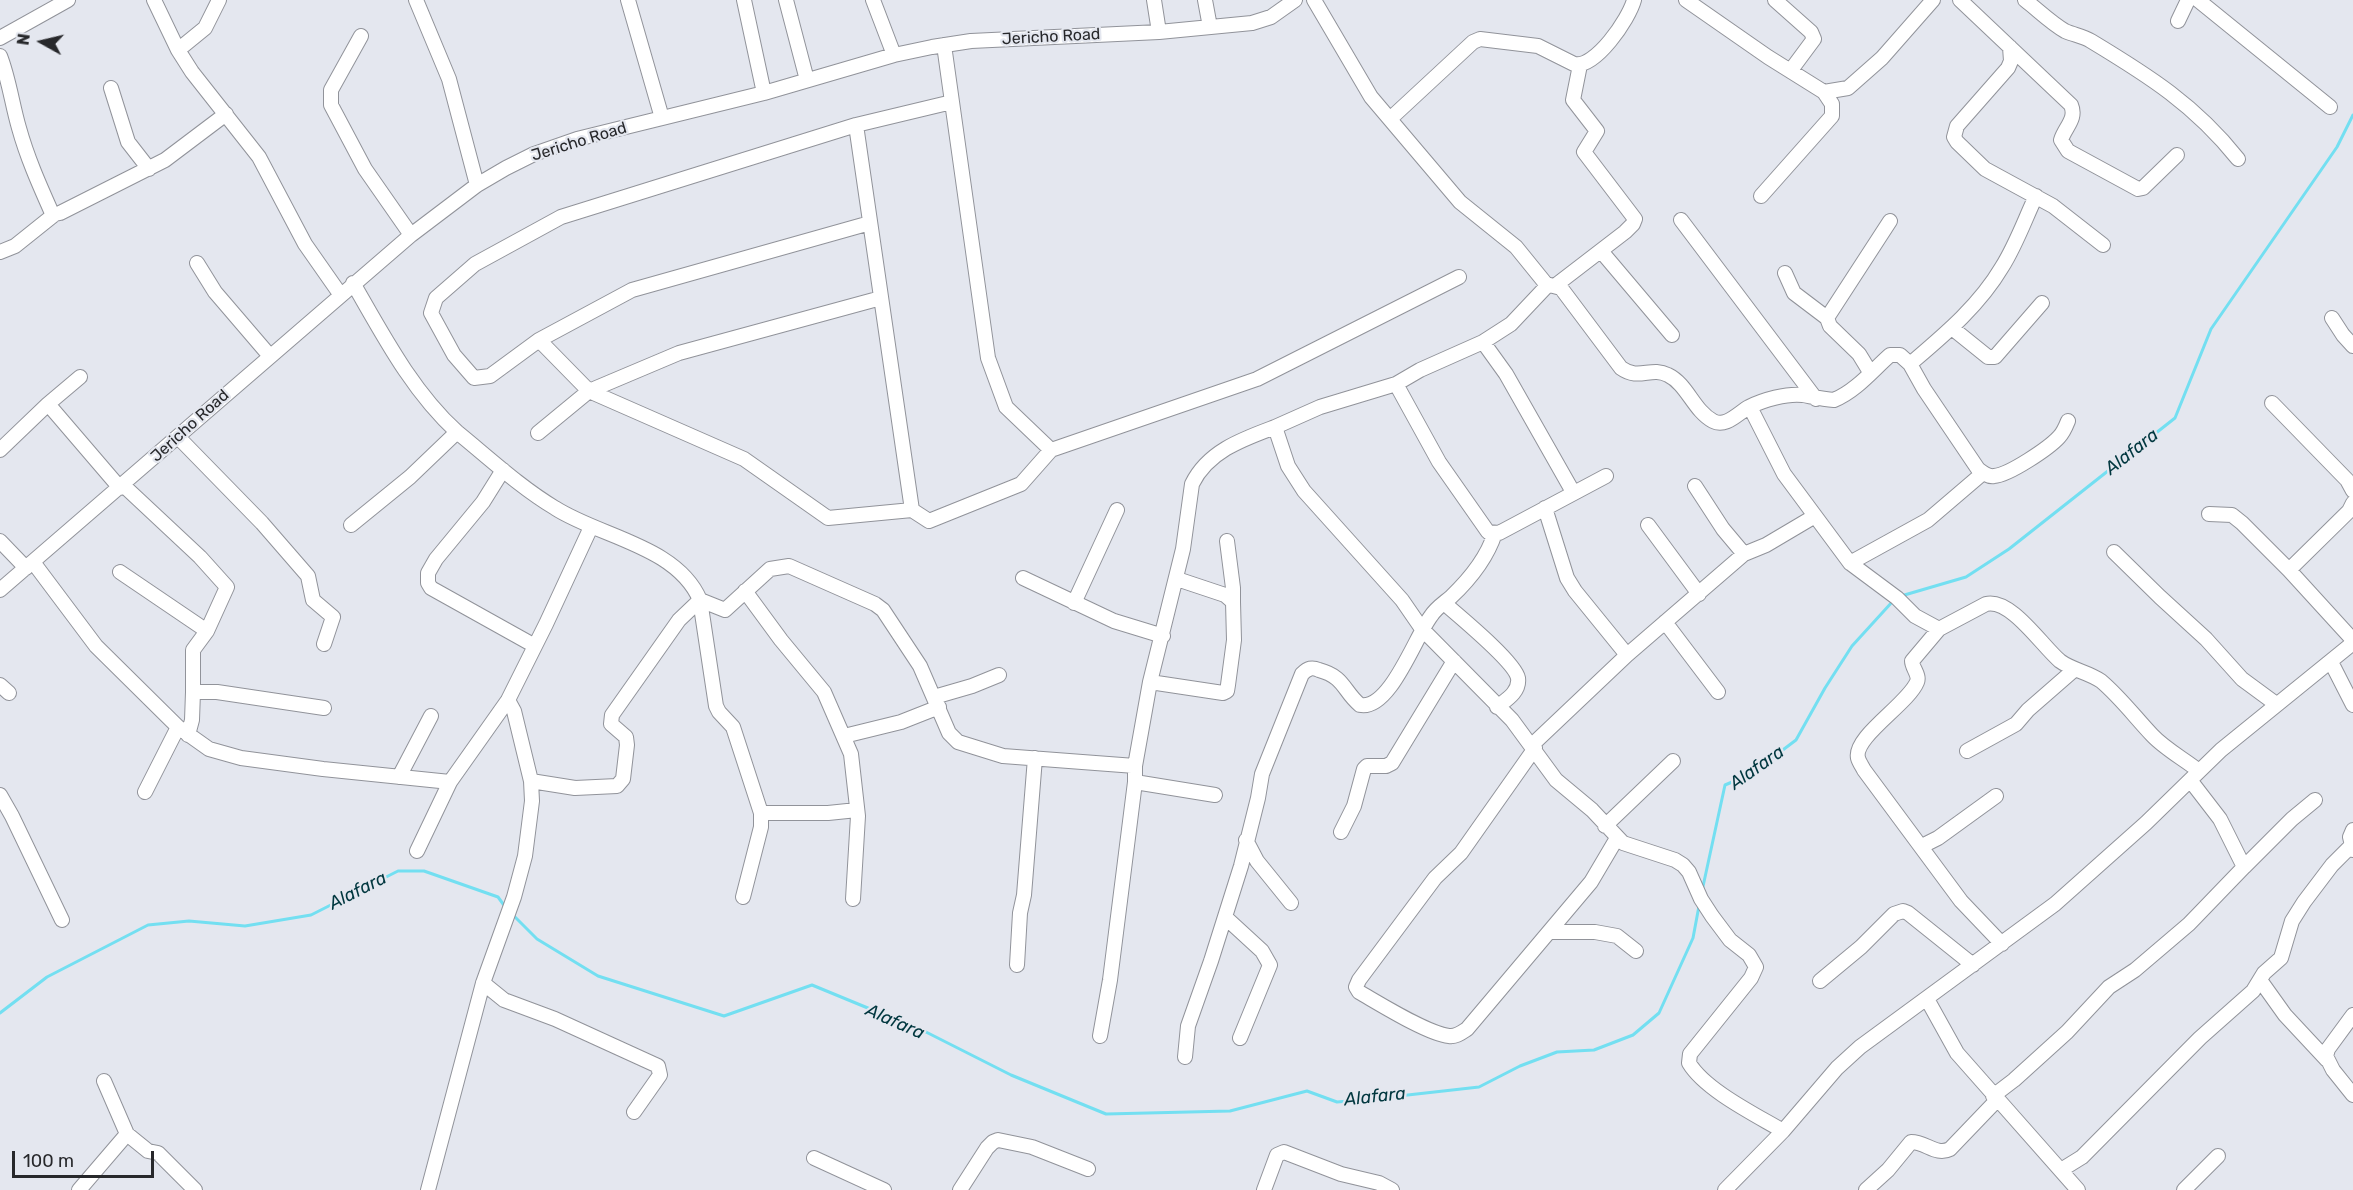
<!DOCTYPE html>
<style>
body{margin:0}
#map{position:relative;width:2353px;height:1190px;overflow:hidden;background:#e4e7ef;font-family:Rubik,sans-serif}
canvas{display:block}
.north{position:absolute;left:12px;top:12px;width:60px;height:60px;-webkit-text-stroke:4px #e4e7ef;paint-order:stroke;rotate:278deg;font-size:16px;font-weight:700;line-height:24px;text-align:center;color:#27282b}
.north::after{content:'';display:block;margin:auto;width:21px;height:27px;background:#27282b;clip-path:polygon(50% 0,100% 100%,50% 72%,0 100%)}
.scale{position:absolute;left:12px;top:1151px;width:142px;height:27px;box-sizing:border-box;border:3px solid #27282b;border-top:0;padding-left:8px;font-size:18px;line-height:21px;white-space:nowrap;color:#27282b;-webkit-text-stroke:4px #e4e7ef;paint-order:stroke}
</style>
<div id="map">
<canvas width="2353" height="1190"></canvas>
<div class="north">N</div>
<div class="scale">100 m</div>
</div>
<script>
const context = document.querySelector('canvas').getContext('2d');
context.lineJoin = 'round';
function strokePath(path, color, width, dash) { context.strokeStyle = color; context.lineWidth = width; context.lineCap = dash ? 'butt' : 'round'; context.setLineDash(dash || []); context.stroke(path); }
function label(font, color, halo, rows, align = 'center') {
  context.font = font + ' Rubik,sans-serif'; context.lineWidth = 4.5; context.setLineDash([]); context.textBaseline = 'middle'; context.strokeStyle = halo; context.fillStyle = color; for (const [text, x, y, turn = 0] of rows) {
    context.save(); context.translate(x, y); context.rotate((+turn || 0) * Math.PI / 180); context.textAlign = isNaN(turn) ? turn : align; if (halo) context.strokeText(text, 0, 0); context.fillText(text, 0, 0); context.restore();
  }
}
strokePath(new Path2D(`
 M1901,596L1966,577L2009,549L2175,418L2211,329L2337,147L2353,115
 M1702,891L1725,785L1751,774L1796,740L1825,688L1852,646L1893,601
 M513,915L537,939L598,976L724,1016L812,985L926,1032L1011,1075L1106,1114L1230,1111L1307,1091L1337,1102L1381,1098L1479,1087L1520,1066L1557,1052L1594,1050L1633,1035L1659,1013L1693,938L1699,906
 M0,1013L47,977L148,925L189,921L245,926L311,915L398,871H424L498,897L506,908`), '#73dff1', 3);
const minor = new Path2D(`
 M154,0L178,50L192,72L259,157L305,244L340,294
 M416,0L449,79L477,185
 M628,0L662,118
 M744,0L764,93
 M786,0L807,80
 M873,0L894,55
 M1154,0L1159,32
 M1205,0L1210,27
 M1314,0L1371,97L1460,202L1516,247L1546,284L1545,288L1511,324L1483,342L1420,370L1396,384L1320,407L1275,427L1288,466L1304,491L1402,600L1422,629L1512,720L1556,780L1592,810L1623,843L1675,860L1683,865L1689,872L1701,899L1712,916L1730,940L1749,955L1756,967L1751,978L1690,1054L1689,1063C1705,1090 1756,1115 1783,1131
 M1686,0L1768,57L1824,92L1832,104V116L1761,196
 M1775,0L1811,32L1814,39L1791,70
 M1960,0L2071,105C2077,119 2065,127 2061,140L2068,151L2138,189L2143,188L2177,155
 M2025,0C2038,10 2051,23 2065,31C2074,35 2083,36 2091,41C2149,76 2195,105 2238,159
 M2198,0L2330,107
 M2178,21L2188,0
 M361,36L331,90V105L365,169L411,235
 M0,38L68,0
 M944,45L988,358L1006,407L1051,450L1257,379L1459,277
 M2010,47L2011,61L2008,68L1957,126L1954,137L1957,142L1985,169L2053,206L2103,245
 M178,50L205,28L219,0
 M0,56C9,79 12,104 19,128C27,157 39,184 51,211L55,214
 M111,88L128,142L149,169
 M1824,92L1848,88L1882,58L1933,0
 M952,102L856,125L912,510L929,521L1021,484L1051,450
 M1390,119L1473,42L1480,39L1538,46L1574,64C1595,69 1629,19 1634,0
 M856,125L561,217L475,264L436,298L431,313L454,355L474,378L490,376L539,340L632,290L870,223
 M1681,220L1816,399
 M1601,251L1672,335
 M0,252L15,246L55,214L60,213L165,160L226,114
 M197,263L215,292L269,355
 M1785,273L1794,293L1827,318
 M353,283C383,335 412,391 457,432C489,458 520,487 555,508C600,537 677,546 700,600L716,706L719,712L733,727L761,813V827L743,897
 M1546,284L1561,288L1621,368C1639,381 1651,366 1668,375C1687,384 1694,411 1713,421C1726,428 1738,413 1749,407C1763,400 1787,393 1803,395C1814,397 1823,399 1834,400C1856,391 1873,370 1890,355H1900L1910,364L1924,389L1978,469C1983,473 1988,477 1994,476C2009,475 2049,448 2059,437C2063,433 2066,426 2068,421
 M1556,285L1625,232L1633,224L1635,219L1584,152L1597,131L1573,100L1580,65
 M2332,318L2343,335L2353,346
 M1952,328L1988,357H1995L2042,303
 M539,340L589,391L744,459L828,518L912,510
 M1483,342L1506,374L1573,492
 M1910,364C1944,335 1979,306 2002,267C2016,245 2025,219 2036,196
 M1870,372L1859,354L1830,326L1827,318L1890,221
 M1396,384L1439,462L1488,532L1499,533L1606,476
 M2272,403L2347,480L2353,491
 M48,404L80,377
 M1750,407L1784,474L1850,563L1897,598L1915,616L1939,629
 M538,433L589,391L679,353L881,298
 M178,437L262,523L308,576L313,600L333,617L324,644
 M0,450L48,404L120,488
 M503,470L483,502L436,559L428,573V583L431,588L535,646
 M123,485L200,557L227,587L207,631L193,650V692
 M1695,486L1723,529L1744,554L1766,545L1815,516
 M2209,514L2232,515L2242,523L2289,570L2353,640
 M351,525L410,477L457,432
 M1648,525L1699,594
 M0,541L26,568
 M1227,541L1233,588V602
 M2114,552L2160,597L2206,639L2242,679L2276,704
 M33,562L96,646L178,727L209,749L241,758L323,769L450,782
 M1850,563L1928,520L1983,473
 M2289,570L2349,511L2353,503
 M120,572L207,631
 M1023,578L1114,621L1163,636
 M0,590L411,235L477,185L506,168L534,154L577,139L764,93L894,55L932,47L971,41L1159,32L1252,23L1271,17L1295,0
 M745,591L781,640L824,692L851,754L858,816L853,899
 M700,600L725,610L770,569L789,566L875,604L883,610L920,666L949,733L958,742L1003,756L1135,766
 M1074,603L1117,510
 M1444,603C1459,616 1515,662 1518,678C1520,692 1506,700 1497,707
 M1665,622L1718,692
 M1627,655L1744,554
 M2331,662L2353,705
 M1150,682L1223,693L1227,691L1228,685L1234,640L1233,602L1225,595L1177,579
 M0,685L9,693
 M934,697L972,686L999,675
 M188,735L192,720L193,692H217L324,708
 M844,736L901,722L939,707
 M1532,745L1627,655L1575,591L1567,578L1545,508
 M1535,748L1461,853L1435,878L1359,980L1356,987L1359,992C1380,1004 1428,1034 1449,1036C1456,1037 1461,1033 1467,1029L1591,882L1617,838
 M1967,751L2016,724L2028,710L2075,669
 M399,777L431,716
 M531,781L575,788L617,786L623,779L627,745L626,737L611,724L612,715L679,620L700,600
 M1135,782L1215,795
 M145,792L178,727
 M0,795L12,816L62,920
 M761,813H828L857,810
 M1605,826L1673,761
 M2353,830L2350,837L2353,850
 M1341,832L1354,806L1364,769L1367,766H1386L1392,763L1454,661
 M1246,840L1257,861L1291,903
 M1922,846L1938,838L1996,796
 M417,851L450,782L508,700L546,624L591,527
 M2244,867L2292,819L2315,800
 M1225,917L1262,951L1270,965L1240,1038
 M1549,932H1595L1617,936L1636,951
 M2002,944L1961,901L1864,770C1862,766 1859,762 1858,758C1853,737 1908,704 1917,682C1920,675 1912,668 1912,661L1939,629L1986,604C2011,598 2042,646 2060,661C2072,670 2088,672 2101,681C2120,697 2135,717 2152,735C2165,749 2184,759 2199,771
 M1017,965L1020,913L1024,895L1035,758
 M2260,980L2285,1015L2327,1060
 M1820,981L1861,947L1894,914L1903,911L1908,913L1973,965
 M483,983L504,1000L555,1019L658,1066L660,1075L634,1112
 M1927,999L1957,1053L2078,1190
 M2353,1015L2328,1049L2326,1056L2333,1070L2353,1095
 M1100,1036L1110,980L1135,782V766L1150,682L1183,549L1192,484C1208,451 1243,439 1275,427
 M1185,1057L1188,1026L1211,961L1241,866L1258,798L1262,774L1302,674C1308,668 1312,667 1319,670C1345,677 1343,691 1360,705C1390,711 1416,635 1431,616C1436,608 1444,603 1451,597C1470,579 1487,558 1495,533
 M104,1081L127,1134L148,1151L158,1153L195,1190
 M1993,1096L2014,1080L2067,1032L2109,987L2135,970L2189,924L2244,867L2220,819L2190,780
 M814,1158L884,1190
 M2061,1170L2082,1157L2200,1038L2253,991L2264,973L2281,958L2292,921L2304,902L2332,865L2351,846
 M79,1190L127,1134
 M428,1190L483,983L514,897L525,856L532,801L531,781L514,711L508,700
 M960,1190L987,1148L993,1142L998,1140L1032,1147L1088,1169
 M1264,1190L1277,1155L1284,1152L1341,1174L1379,1183L1392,1190
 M1725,1190L1783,1131L1837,1068L1860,1047L2055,904L2146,823L2221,750L2353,643
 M1866,1190L1888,1170L1911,1142C1926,1142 1936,1156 1950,1149L1997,1100
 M2184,1190L2218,1156`);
strokePath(minor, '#91939a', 16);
strokePath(minor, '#fff', 14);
label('16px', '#27282b', '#e4e7ef', [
 ["Jericho Road",1051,37,-3],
 ["Jericho Road",579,142,-17],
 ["Jericho Road",190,426,-42]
]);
label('italic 18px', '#01373f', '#e4e7ef', [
 ["Alafara",2132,452,-38],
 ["Alafara",1757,768,-35],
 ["Alafara",358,891,-27],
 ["Alafara",895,1022,24],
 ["Alafara",1375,1097,-6]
]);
</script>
